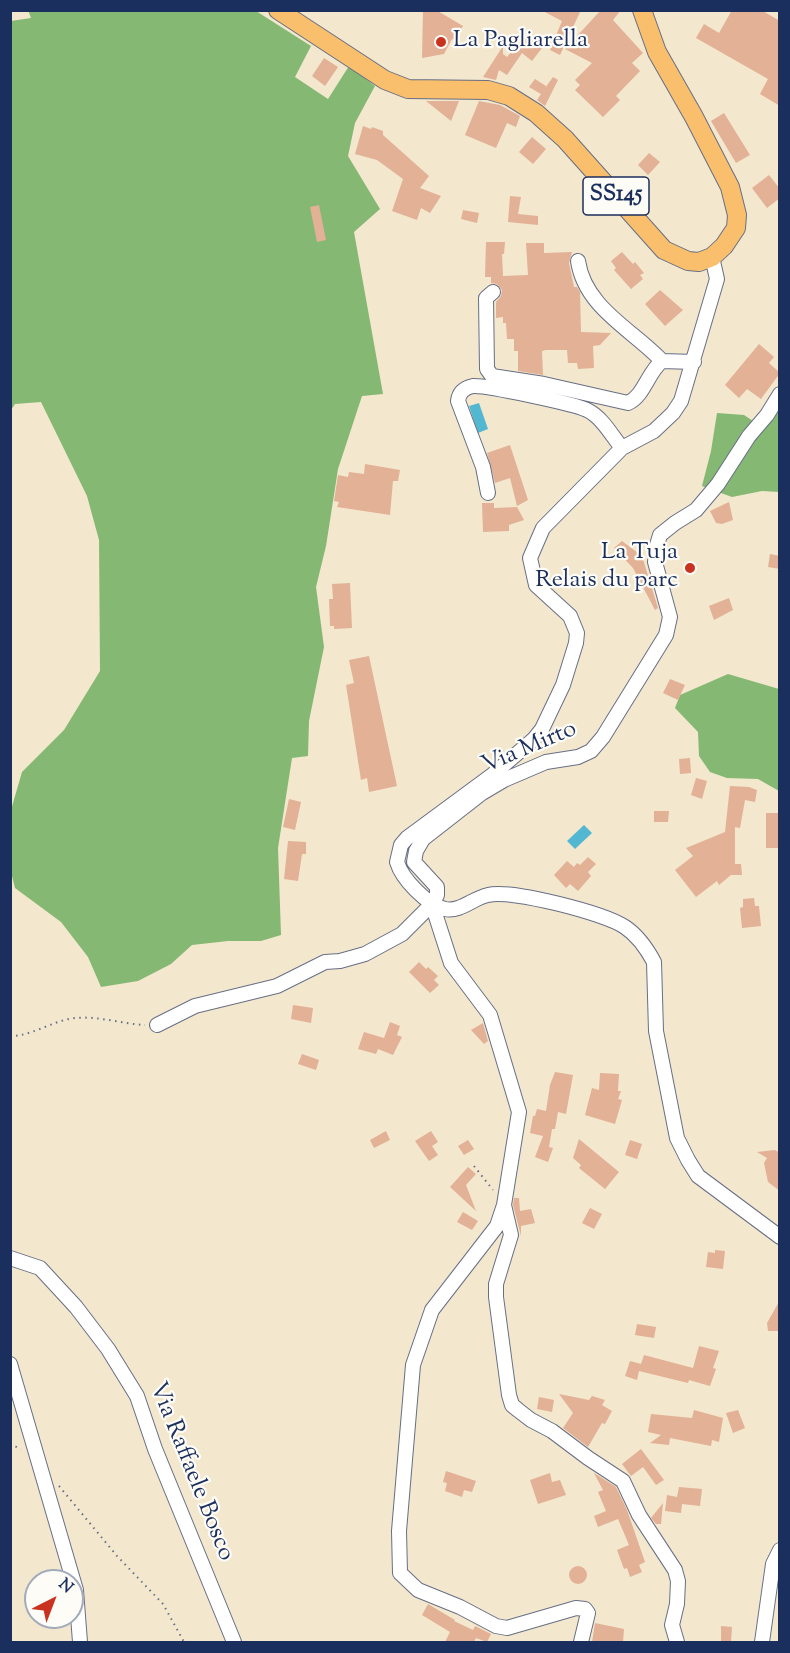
<!DOCTYPE html>
<style>
body{margin:0}
#map{position:relative;width:790px;height:1653px;overflow:hidden;background:#f3e7ce;font-family:"Sorts Mill Goudy",serif}
canvas{display:block}
.frame{position:absolute;inset:0;border:12px solid #1b2f5e;pointer-events:none}
.north{position:absolute;left:24px;top:1569px;width:60px;height:60px;box-sizing:border-box;background:#fdfcf7;border:2px solid #a3aaba;border-radius:50%;rotate:42deg;font-size:16px;font-weight:700;line-height:24px;text-align:center;color:#1b2f5e}
.north::after{content:'';display:block;margin:auto;width:21px;height:27px;background:#c8321e;clip-path:polygon(50% 0,100% 100%,50% 72%,0 100%)}
</style>
<div id="map">
<canvas width="790" height="1653"></canvas>
<div class="frame"></div>
<div class="north">N</div>
</div>
<script>
const context = document.querySelector('canvas').getContext('2d');
context.lineJoin = 'round';
function fillPath(path, color) { context.fillStyle = color; context.fill(path, 'evenodd'); }
function strokePath(path, color, width, dash) { context.strokeStyle = color; context.lineWidth = width; context.lineCap = dash ? 'butt' : 'round'; context.setLineDash(dash || []); context.stroke(path); }
function label(font, color, halo, rows, align = 'center') {
  context.font = font + ' "Sorts Mill Goudy",serif'; context.lineWidth = 4.5; context.setLineDash([]); context.textBaseline = 'middle'; context.strokeStyle = halo; context.fillStyle = color; for (const [text, x, y, turn = 0] of rows) {
    context.save(); context.translate(x, y); context.rotate((+turn || 0) * Math.PI / 180); context.textAlign = isNaN(turn) ? turn : align; if (halo) context.strokeText(text, 0, 0); context.fillText(text, 0, 0); context.restore();
  }
}
fillPath(new Path2D(`
 M28,10L256,11L311,46L295,77L328,99L349,66L375,86L355,123L348,156L380,209L354,232L383,394L362,396L338,469L326,546L316,587L324,647L309,721L308,756L292,758L278,848L281,935L261,941H228L192,945L171,964L138,981L101,987L88,957L61,922L15,888L11,872V810L22,772L64,730L100,671L99,540L87,496L41,402L15,404L11,410V21L31,18Z
 M779,395V492L762,491L732,497L702,486L711,451L717,413L744,415L756,423Z
 M728,674L779,689V791L758,779L727,778L710,772L699,756L698,732L675,708L680,695Z`), '#85b873');
fillPath(new Path2D(`
 M479,403L488,429L478,433L469,406Z
 M584,825L592,833L575,849L567,841Z`), '#52b7d1');
fillPath(new Path2D(`
 M423,10H436L463,26L455,40L452,39L444,54L422,58Z
 M541,10H581L560,55L550,50L562,21Z
 M601,10H621L613,20L643,53L632,63L640,71L616,96L620,100L603,117L575,90L580,85L575,80L592,63L565,49Z
 M732,10H761L780,21V106L760,94L768,79L696,38L704,24L719,33Z
 M526,35L542,48L532,61L522,53L507,75L499,70L496,80L483,77L503,46V54L507,57Z
 M324,58L338,67L325,86L312,76Z
 M553,77L558,80L545,106L537,100L541,94L529,87L535,79L546,86L545,88Z
 M426,101H459L451,121Z
 M479,101L500,105L520,116L516,127L507,123L496,148L465,135Z
 M724,113L750,155L736,163L711,121Z
 M363,126L371,129L372,127L383,131V135L429,176L420,188L441,196L430,213L421,208L417,220L392,211L403,179L377,160L355,154Z
 M532,137L546,149L533,164L519,152Z
 M649,153L660,162L648,175L638,165Z
 M769,175L780,189V198L767,208L752,188Z
 M510,196L521,197L518,214L538,216V225L508,222Z
 M319,205L326,240L317,242L310,207Z
 M463,210L479,213L477,223L461,219Z
 M486,242H505L504,254H502L503,276L528,275L526,243H544V253L572,252L569,263L574,287H577L580,292L581,332L611,333L600,345L593,346L594,368L578,369L577,363H568L567,350H546L542,351L543,375L518,371V351H514V339H507L506,323H503V317L496,318V302L501,296L502,290L497,284L491,283V277H485Z
 M622,252L633,264L635,262L644,273L640,275L643,279L631,289L614,270L616,268L611,261Z
 M660,290L683,310L665,326L645,304Z
 M759,344L774,357L769,363L780,373L761,399L747,389L739,398L725,385Z
 M510,445L528,500L517,506L510,478L495,483L487,453Z
 M365,464L400,470L398,481H393L390,515L337,507L339,502L334,501L338,475L348,477L349,472L364,474Z
 M729,502L733,520L722,524L716,523L710,511Z
 M482,503H494V508L517,507L524,520L509,525V531L483,532Z
 M622,541L642,556L658,608L655,610L633,568L614,548Z
 M770,554L780,556V569L768,567Z
 M350,583L352,628L334,629V626H330L329,599H333L332,584Z
 M729,598L733,610L714,620L709,606Z
 M369,656L397,786L369,792L367,778L361,780L346,685L354,683L349,660Z
 M670,679L685,685L678,700L663,693Z
 M690,758L691,773L680,774L679,759Z
 M696,778L707,781L702,799L691,795Z
 M730,786L749,787L757,790L755,802L745,800L740,828L735,827V864H741L742,875H731L719,885L717,881L696,897L675,870L693,856L686,848L725,832Z
 M289,799L301,802L295,830L283,827Z
 M654,811H669L668,822H654Z
 M766,813H780V848H766Z
 M288,841L306,842V854H302L298,881L284,879Z
 M588,857L596,864L588,872L591,876L578,891L570,884L566,888L554,875L567,861L574,867L577,863L580,865Z
 M754,898L755,906H759L761,926L742,928L740,908L743,907V899Z
 M419,962L426,969L428,967L438,976L434,980L439,985L430,993L409,972Z
 M293,1005L313,1008L311,1023L291,1019Z
 M390,1022L400,1026L397,1035L402,1037L393,1055L378,1049L376,1054L358,1049L364,1032L384,1038Z
 M483,1023L488,1041L484,1044L471,1030Z
 M302,1054L319,1060L316,1070L298,1064Z
 M555,1072L573,1075L566,1114L558,1112L555,1129H552L549,1147L553,1148L548,1162L535,1157L543,1136L530,1133L533,1116H535L537,1109L546,1111L550,1085Z
 M600,1073L619,1074L618,1091H621L618,1099L622,1100L615,1124L585,1115L592,1088L599,1090Z
 M386,1131L390,1140L374,1148L370,1140Z
 M431,1131L438,1142L432,1146L438,1155L429,1161L415,1141Z
 M579,1139L619,1172L605,1189L579,1168L581,1165L573,1158Z
 M468,1140L474,1149L464,1155L458,1146Z
 M630,1140L642,1144L637,1159L625,1155Z
 M775,1150L780,1153V1191L768,1182L764,1163L767,1158L757,1152Z
 M468,1167L476,1174L466,1185L476,1211L450,1187Z
 M514,1198H519L520,1211L531,1209L535,1223L521,1226V1236L513,1205Z
 M590,1208L602,1214L594,1229L582,1223Z
 M463,1212L478,1221L472,1230L457,1222Z
 M715,1250L725,1251L723,1269L706,1267L708,1252L715,1253Z
 M780,1300V1331H768L767,1323Z
 M637,1324L656,1327L654,1338L635,1335Z
 M699,1346L719,1351L713,1368L716,1369L710,1386L689,1380L688,1383L639,1371L637,1380L625,1376L630,1361L641,1364L644,1355L693,1368Z
 M559,1394L589,1400L592,1396L605,1400L602,1405L612,1411L605,1424L602,1423L588,1447L563,1428L573,1413Z
 M539,1397L554,1400L552,1412L537,1409Z
 M694,1410L723,1418L719,1442L712,1440L711,1446L670,1438L669,1445L650,1443L661,1435L648,1432L651,1414L692,1418Z
 M738,1410L745,1428L733,1433L726,1413Z
 M641,1449L664,1480L656,1485L643,1467L631,1476L622,1464Z
 M446,1471L476,1481L472,1492L464,1490L462,1497L445,1491L447,1483L443,1482Z
 M550,1473L552,1482L560,1480L566,1495L538,1504L530,1480Z
 M594,1473L616,1487L627,1510L645,1562L639,1565L642,1572L630,1577L627,1568L624,1569L617,1550L629,1545L618,1519L598,1527L594,1516L606,1511L598,1492L603,1490Z
 M679,1487L702,1489L700,1506L682,1504L681,1513L665,1511L667,1495L677,1497Z
 M663,1503L661,1524H656L651,1518Z
 M569 1575a9 9 0 1 1 18 0a9 9 0 1 1-18 0Z
 M428,1604L455,1620L454,1621L473,1630L475,1626L491,1634L487,1642L476,1638L474,1642H445L450,1632L422,1615Z
 M595,1623L624,1629L623,1642H592Z
 M721,1626L732,1627L731,1642H721Z`), '#e2b196');
const minor = new Path2D(`
 M712,257L717,279L681,401L673,413L654,431L622,448L543,528L530,558L536,585L570,616L577,633L576,643L563,685L542,729L534,739L491,776L407,838L401,845L397,862C402,879 427,905 445,909C461,912 473,898 488,895C511,889 604,913 625,927C637,935 647,949 654,962L656,1031L677,1138L688,1160L698,1176L780,1237
 M578,261C585,308 633,330 662,361
 M493,292L486,298L487,369L492,376L544,384L628,403C644,396 648,372 662,361L694,362
 M488,493L483,467L458,401C459,392 464,388 473,386C486,385 575,404 587,410C602,417 612,436 622,448
 M432,904L451,963L490,1015L519,1112L504,1205L497,1226L432,1310L413,1365L399,1531L400,1573L418,1590L460,1607L496,1626L507,1628L576,1608L585,1609L588,1613L581,1642
 M157,1025L195,1006L277,986L325,962L340,961L365,954L402,934L432,904L437,895V887L414,862L416,851L423,839L482,793L504,780L546,762L578,757L591,751L603,737L666,635L670,617L655,562L657,545L660,535L675,523L696,510L718,484L749,436L767,415L780,394
 M504,1205L511,1235L496,1284V1297L509,1395L512,1405L518,1410L531,1420L552,1431L588,1458L623,1481L639,1515L675,1570L678,1581L677,1604L672,1625L677,1642
 M10,1258L40,1268L76,1307L108,1349L137,1396L155,1449L234,1642
 M10,1364L76,1590L80,1642
 M762,1642L773,1564L780,1550`);
const major = new Path2D(`
 M278,10L385,80L408,89L488,90L509,96L536,113L565,139L664,250L688,261L699,262L712,257L724,246L736,228L737,215L730,187L694,117L657,52L642,10`);
strokePath(minor, '#676f85', 16);
strokePath(major, '#676f85', 20);
strokePath(new Path2D(`
 M10,1036C31,1036 49,1023 69,1019C94,1014 120,1024 145,1025
 M474,1166L493,1190
 M10,1444L21,1449
 M59,1486L117,1556L163,1604L184,1642`), '#676f85', 2, [1.5, 4.5]);
strokePath(minor, '#fff', 14);
strokePath(major, '#f9bf6c', 18);
for (const [x, y, r, color] of [
 [441,42,6,"#c8321e"],
 [690,568,6,"#c8321e"]
]) { const dot = new Path2D(); dot.arc(x, y, r, 0, 2 * Math.PI); context.fillStyle = color; context.fill(dot); strokePath(dot, '#fdfcf7', 2); }
for (const [x, y, w] of [
 [616,196,66]
]) { const box = new Path2D(); box.roundRect(x - w / 2, y - 19, w, 38, 4.5); context.fillStyle = '#fdfcf7'; context.fill(box); strokePath(box, '#1b2f5e', 1.5); }
label('bold 22px', '#1b2f5e', null, [
 ["SS145",616,196]
]);
label('24px', '#1b2f5e', '#fdfcf7', [
 ["La Pagliarella",453,42],
 ["La Tuja",678,554,"right"],
 ["Relais du parc",678,582,"right"]
], 'left');
label('24px', '#1b2f5e', '#fdfcf7', [
 ["Via Mirto",530,749,-23],
 ["Via Raffaele Bosco",190,1472,68]
]);
</script>
